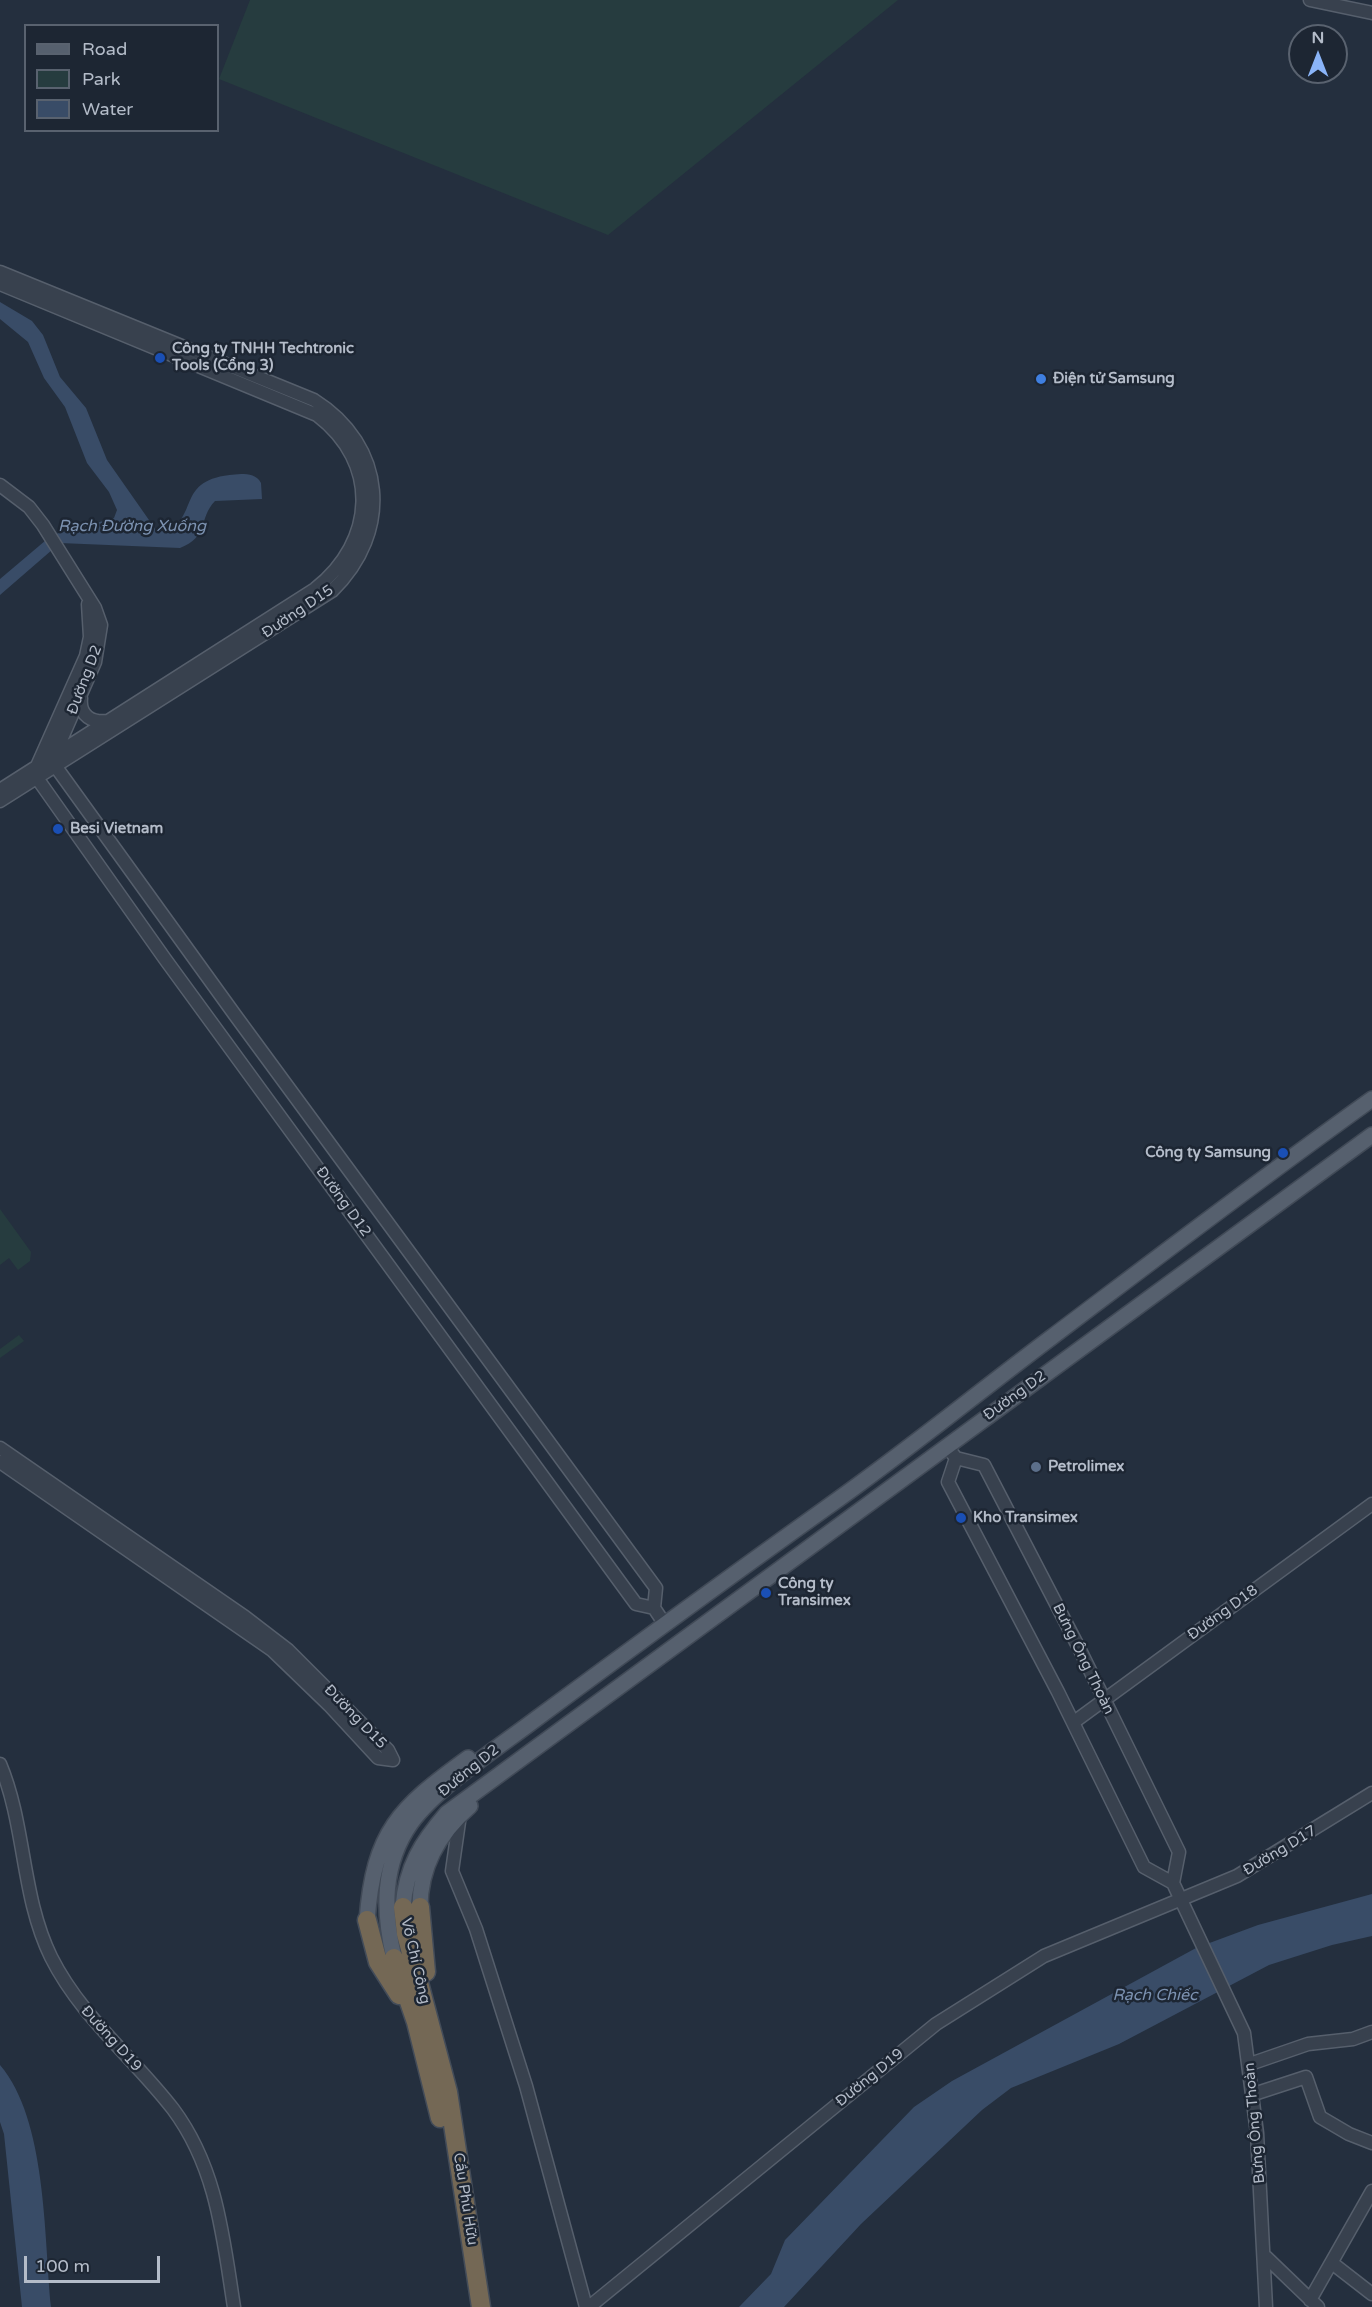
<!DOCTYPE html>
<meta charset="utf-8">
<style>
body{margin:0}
#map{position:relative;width:1372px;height:2307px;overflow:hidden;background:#242f3e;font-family:"Varela Round",sans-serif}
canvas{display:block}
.legend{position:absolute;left:24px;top:24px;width:195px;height:108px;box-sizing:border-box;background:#1d2633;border:2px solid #59626f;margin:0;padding:8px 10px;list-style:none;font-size:18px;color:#b4bcc9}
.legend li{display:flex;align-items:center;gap:12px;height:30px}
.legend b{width:30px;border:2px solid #59626f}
.north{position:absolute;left:1288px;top:24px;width:60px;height:60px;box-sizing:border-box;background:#1d2633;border:2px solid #59626f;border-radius:50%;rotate:0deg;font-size:16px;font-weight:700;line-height:24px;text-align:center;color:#b4bcc9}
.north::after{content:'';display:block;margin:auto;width:21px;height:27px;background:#8ab4f8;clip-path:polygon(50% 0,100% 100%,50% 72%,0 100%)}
.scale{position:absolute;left:24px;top:2256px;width:136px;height:27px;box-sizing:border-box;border:3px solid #b4bcc9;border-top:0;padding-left:8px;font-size:18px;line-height:21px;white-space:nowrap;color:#b4bcc9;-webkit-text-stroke:4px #1d2633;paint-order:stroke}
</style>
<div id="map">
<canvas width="1372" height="2307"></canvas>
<ul class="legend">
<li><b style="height:8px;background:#56606e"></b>Road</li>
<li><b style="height:16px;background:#263c3f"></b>Park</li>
<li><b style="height:16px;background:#394c67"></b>Water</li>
</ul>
<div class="north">N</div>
<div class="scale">100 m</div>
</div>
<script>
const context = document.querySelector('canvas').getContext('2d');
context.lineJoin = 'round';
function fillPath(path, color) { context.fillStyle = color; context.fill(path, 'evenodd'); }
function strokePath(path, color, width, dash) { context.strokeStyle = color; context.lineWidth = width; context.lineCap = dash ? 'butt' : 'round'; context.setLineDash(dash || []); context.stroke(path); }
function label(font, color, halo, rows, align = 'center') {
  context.font = font + ' "Varela Round",sans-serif'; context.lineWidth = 5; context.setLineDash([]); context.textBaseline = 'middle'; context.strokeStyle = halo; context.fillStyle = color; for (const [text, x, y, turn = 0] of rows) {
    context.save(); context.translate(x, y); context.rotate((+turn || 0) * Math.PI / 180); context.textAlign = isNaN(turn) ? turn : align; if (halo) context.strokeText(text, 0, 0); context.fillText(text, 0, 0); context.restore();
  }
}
fillPath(new Path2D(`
 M250,0H898L608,235L219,79Z
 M0,1209L31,1252L30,1261L18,1270L9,1258L0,1265Z
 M19,1335L24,1341L0,1358V1349Z`), '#263c3f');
fillPath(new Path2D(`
 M0,302L32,321L43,335L60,377L86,408L107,460L156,530L167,532C201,513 174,477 241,474C249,474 257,475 261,483L262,499L215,501C198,519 209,537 180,548L60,543L0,595V579L52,535L114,518L117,510L109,492L87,463L65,407L44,378L28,342L0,319Z
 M1372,1894V1936L1332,1945L1269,1965L1119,2044L1011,2088L982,2110L861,2224L784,2307H739L771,2274L785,2240L914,2107L952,2081L1196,1948L1258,1925Z
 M0,2065C47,2120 44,2237 51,2307H22L4,2134L0,2122Z`), '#394c67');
const minor = new Path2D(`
 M1310,0L1372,13
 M0,272L314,400C386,445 393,532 332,591L0,801
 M0,284L317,415C380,463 376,541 315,589L0,790
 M0,485L29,507L43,525L95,608L101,625L95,662L54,756L56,767L235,1015L656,1588L654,1608
 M88,604L90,637L86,656L37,766V778L165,959L636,1604L654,1608L664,1623
 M81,698C79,716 92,723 108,721
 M0,1448L245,1617L288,1650L388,1750L393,1760
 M952,1453L956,1458L984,1465L1079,1648L1179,1852L1173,1883
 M956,1458L948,1482L1058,1692L1144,1867L1173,1883L1244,2033L1257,2133L1266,2307
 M0,1462L272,1650L329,1705L378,1758L393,1760
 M1074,1722L1372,1504
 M0,1764C26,1826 21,1896 51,1957C81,2017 133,2057 173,2109C217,2168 223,2237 234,2307
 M460,1815L452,1871L476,1929L526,2086L586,2307
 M1250,2064L1308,2044L1353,2039L1372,2032
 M1254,2094L1306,2077L1320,2117L1349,2134L1372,2143
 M1266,2257L1318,2307
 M1332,2263L1372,2294
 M1310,2300L1372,2191
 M589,2307L936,2024L1044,1956L1237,1876L1372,1793`);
const major = new Path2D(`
 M403,1907C406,1867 422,1842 447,1813L1372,1135
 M420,1907C420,1865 439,1833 470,1806
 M367,1920C374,1831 399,1808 468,1758
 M394,1958C383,1911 382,1864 411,1823C437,1787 499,1747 536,1719C632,1648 728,1578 826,1508C903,1454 976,1394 1052,1337C1158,1257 1264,1176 1372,1099`);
const highway = new Path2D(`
 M403,1907L406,1934L448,2092L481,2307
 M420,1907L426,1972
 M367,1920L378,1962L399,1995
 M394,1958L416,2022L440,2118`);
strokePath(minor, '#565f6c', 15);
strokePath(major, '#414a57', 18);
strokePath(highway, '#434c59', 21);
strokePath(minor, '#38414e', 12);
strokePath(major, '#56606e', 15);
strokePath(highway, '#746855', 18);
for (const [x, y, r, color] of [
 [160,358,6,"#1a4fb4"],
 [1041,379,6,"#3f7fe0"],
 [58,829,6,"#1a4fb4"],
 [1283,1153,6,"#1a4fb4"],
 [1036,1467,6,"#5c6f8a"],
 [961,1518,6,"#1a4fb4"],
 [766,1593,6,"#1a4fb4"]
]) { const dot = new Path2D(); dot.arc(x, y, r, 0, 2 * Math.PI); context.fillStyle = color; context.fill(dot); strokePath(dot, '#1d2633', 2); }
label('bold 15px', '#b4bcc9', '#1d2633', [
 ["Công ty TNHH Techtronic",172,349],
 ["Tools (Cổng 3)",172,366],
 ["Điện tử Samsung",1053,379],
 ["Besi Vietnam",70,829],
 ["Công ty Samsung",1271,1153,"right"],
 ["Petrolimex",1048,1467],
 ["Kho Transimex",973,1518],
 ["Công ty",778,1584],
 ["Transimex",778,1601]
], 'left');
label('15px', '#b4bcc9', '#1d2633', [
 ["Đường D15",298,612,-34],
 ["Đường D2",85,680,-69],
 ["Đường D12",343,1202,54],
 ["Đường D2",1015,1396,-36],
 ["Đường D18",1223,1613,-36],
 ["Bưng Ông Thoàn",1083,1659,64],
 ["Đường D15",355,1717,46],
 ["Đường D2",469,1771,-39],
 ["Đường D17",1280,1851,-31],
 ["Võ Chí Công",415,1961,77],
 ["Đường D19",111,2039,48],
 ["Đường D19",870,2078,-39],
 ["Bưng Ông Thoàn",1255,2123,-95],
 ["Cầu Phú Hữu",465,2199,81]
]);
label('italic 16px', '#7c92b1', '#1d2633', [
 ["Rạch Đường Xuống",132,527],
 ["Rạch Chiếc",1155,1996]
]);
</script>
